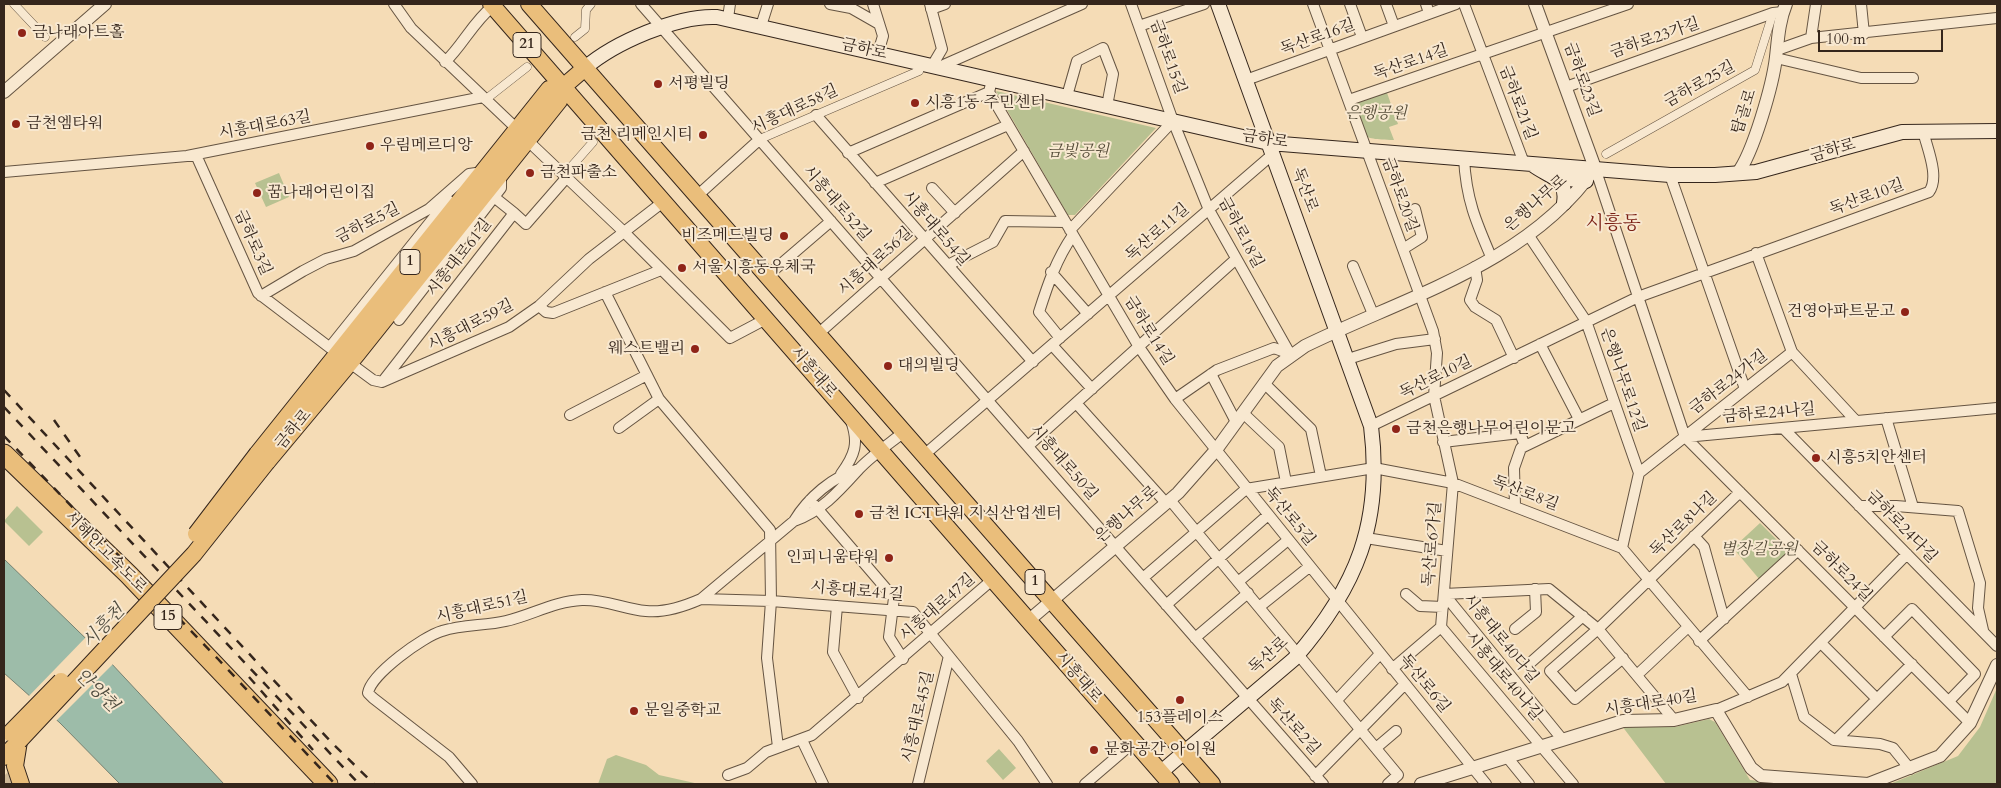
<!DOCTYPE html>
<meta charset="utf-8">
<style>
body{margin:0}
#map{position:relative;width:2001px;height:788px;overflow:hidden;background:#f5dcb6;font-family:Cardo,serif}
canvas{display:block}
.frame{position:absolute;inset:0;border:5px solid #35261c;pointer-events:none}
.scale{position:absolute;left:1818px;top:30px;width:125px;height:22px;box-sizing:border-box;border:2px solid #35261c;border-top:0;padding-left:6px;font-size:15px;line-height:18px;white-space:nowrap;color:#35261c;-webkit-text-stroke:4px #f8e8d0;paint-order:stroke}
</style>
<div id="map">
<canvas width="2001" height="788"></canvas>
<div class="frame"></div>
<div class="scale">100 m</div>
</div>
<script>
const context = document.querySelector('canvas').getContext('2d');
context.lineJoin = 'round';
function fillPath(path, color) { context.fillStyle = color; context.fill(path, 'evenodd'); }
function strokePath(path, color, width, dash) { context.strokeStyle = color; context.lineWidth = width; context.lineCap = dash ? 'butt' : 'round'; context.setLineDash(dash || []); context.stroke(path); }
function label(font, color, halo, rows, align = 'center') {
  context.font = font + ' Cardo,"Noto Serif KR",serif'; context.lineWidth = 4; context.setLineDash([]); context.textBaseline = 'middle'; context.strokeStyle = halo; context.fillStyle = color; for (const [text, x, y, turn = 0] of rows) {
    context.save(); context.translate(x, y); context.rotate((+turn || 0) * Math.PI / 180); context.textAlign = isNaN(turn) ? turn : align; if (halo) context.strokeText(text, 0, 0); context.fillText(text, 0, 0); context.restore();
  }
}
fillPath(new Path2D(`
 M1386,90L1398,124L1389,127L1394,140C1357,139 1364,137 1353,105Z
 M996,91L1156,128L1075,215H1068Z
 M279,173L289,197L266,207L255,183Z
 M17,506L43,532L29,546L4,521Z
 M1760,523L1789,552L1760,580L1733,548Z
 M1997,688V784H1890L1958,756L1980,727Z
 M1709,719L1715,722L1750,780L1792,784H1666L1622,726L1675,727Z
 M999,749L1016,768L1003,780L986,761Z
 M616,755L646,765L659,775L699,784H598L607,759Z`), '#b8c191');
const water = new Path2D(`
 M4,559L110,662L224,784H120L60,723L4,673Z`);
fillPath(water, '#9dbca9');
strokePath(water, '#738071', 1);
fillPath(new Path2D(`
 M87,636L114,663L55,722L27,698Z`), '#f5dcb6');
strokePath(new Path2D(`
 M4,776L12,784`), '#cfb897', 16, [16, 8]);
const pedestrian = new Path2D(`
 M14,4L45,37
 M575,37L585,29L586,10L591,4
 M485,100L527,67
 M760,139L919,71
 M1606,154L1755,70L1773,13
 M564,175L593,142`);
const minor = new Path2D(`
 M394,4L411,28L517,129
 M641,4L1323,784
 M830,4L851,8L879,24
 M873,4L883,36L878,53
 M930,4L942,49L932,66
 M1131,4L1173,121L1209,210L1290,354
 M1313,4L1433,331L1437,353L1434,396L1453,483L1441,627L1392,669
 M1350,4L1362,37
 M1386,4L1394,26
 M1426,4L1429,13
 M1464,4L1524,163
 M1861,4L1864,34
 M931,9L945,4
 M728,18L730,4
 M761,26L768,4
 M1139,26L1204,4
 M1811,38L1816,4
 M1777,50L1811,38L1997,18
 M1776,58L1861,78H1913
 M445,62C463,45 473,22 493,6
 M939,67L1082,4
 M992,80L989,92L1139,347L1175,399L1486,784
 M1246,80L1456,4
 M1566,87L1773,13L1783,12
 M1067,96L1077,61L1103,48L1113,74L1107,106
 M1349,100L1628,4
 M816,115L1033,362
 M527,140L624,232L730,338L766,319
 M848,153L989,92
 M196,155L258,293L350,363L373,380L382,382L509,327L539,306L589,259L663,202
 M1464,158C1466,199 1476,222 1492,259
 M1595,168L1685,437L1970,723
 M4,172L187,156L483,97
 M1670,175L1745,389
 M875,183L1008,125
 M932,188L955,213
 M697,196L760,139
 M494,197L514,213
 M1070,230L1173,121
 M1529,236L1586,321L1639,473L1622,548
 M1403,249L1422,237L1415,209
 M1756,253L1792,352L1856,421
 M948,265L993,242L1005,221L1065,222
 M1353,266L1373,314
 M1475,267L1477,280L1470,300L1475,307L1496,320L1514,358
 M1051,272L1088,314
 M767,276L831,221
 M605,292L659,399L770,530L771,601L767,658L778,747
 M261,296L303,271L326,259L354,251L429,209L469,174L483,172
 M539,306L546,312L553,313L661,270
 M399,320L501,188V174
 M818,334L1024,151
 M1060,338L1039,312C1048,284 1056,260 1073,235
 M1540,344L1579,419
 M1052,345L1092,389
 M330,347L448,200
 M1348,359L1396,344L1435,339
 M1211,374L1236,422
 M383,381L514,213L526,224L567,177
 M1264,383L1311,429L1321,476
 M1175,399L1217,370L1274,348L1290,354
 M1076,403L1166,503
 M1243,413L1279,447L1286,482
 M570,415L647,375
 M1886,418L1913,507
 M1371,426L1638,297L1929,192C1940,177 1927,148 1923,131
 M619,428L659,399
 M1783,428L1997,646
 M1685,437L1997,408
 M1443,442L1520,433L1525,446
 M1028,446L1236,259
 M924,455L1273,154
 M1639,473L1792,352
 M841,474C855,455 859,443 851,421
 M810,500L894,598L889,637L903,659
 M1170,500L1398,775L1388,784
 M1515,506L1514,468L1521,448L1614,403
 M1859,506H1896L1958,511L1980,583L1978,608L1983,630
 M794,521C808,498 833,476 859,469
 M1694,536L1704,547L1724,619
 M1366,538L1447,551
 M1143,578L1246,489L1374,468L1453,483L1622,548L1748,697
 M1238,582L1288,540
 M1406,594L1420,606L1443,607
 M1444,594L1549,589L1598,629L1674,720
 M1444,594L1562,739
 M701,599L771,601L913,612L1018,741L1047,784
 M1166,605L1268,515
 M837,606L833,652L858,698
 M1259,607L1309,567
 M1441,627L1573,784
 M1515,629L1536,612L1535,589
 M1884,637L1912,609L1975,674L1949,701
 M1195,638L1248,593
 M1699,641L1798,550
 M1821,643L1877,699
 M1623,658L1575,699L1550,671L1598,629L1740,492
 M1529,664L1583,616
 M1791,674L1804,717L1834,740L1880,744L1893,748L1910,769
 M1637,675L1688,627
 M1337,700L1380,654
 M1716,710L1782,682L1907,554
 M802,740L823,784
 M1836,740L1912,664
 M1376,748L1396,731
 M1507,757L1529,784
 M728,775L747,768L766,752L812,735L992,580
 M1315,776L1405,684
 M472,784L449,757L373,698L368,693C371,674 424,636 442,631C463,624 485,626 506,621C532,615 555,601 582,600C604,599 624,609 646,611C664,613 685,606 701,599L794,521C821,512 840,490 859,469C872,455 889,444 904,432
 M918,784L949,656
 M1085,784L1134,742`);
const tertiary = new Path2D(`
 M4,92L105,4
 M1737,174C1753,154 1773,84 1776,57C1778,39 1779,21 1786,4
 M1028,621L1178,493L1216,450L1277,366L1305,346C1405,297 1528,264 1595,168L1535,4
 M1421,784L1623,721L1674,720L1716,710L1751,768L1761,776L1868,784L1940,756L1970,723L1997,665`);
const secondary = new Path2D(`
 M585,68C614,43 677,15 717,17L1269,143L1670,175H1715L1756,172L1902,132L1997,131
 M1533,165C1550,178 1568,177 1564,203
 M1553,177L1586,181
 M1161,772L1294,659C1357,587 1383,522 1371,426L1218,4`);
const primary = new Path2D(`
 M491,4L1171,784
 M529,4L1212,784
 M257,454L549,89L563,87
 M267,462L358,353L559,101L563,87L585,68
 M4,757L19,741`);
const trunk = new Path2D(`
 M19,741L15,766L21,784`);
const motorway = new Path2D(`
 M4,454L129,575L328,784`);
strokePath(pedestrian, '#655442', 9);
strokePath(minor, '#655442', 12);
strokePath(tertiary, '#655442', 14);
strokePath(secondary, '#35261c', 16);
strokePath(primary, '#35261c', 18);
strokePath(trunk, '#35261c', 18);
strokePath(motorway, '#35261c', 21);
strokePath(pedestrian, '#f8e8d0', 8);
strokePath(minor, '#f8e8d0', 10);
strokePath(tertiary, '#f8e8d0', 12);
strokePath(secondary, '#f8e8d0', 14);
strokePath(primary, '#eabe7b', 16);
strokePath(trunk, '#eabe7b', 16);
strokePath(motorway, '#eabe7b', 19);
strokePath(new Path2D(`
 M4,390L333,744L374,784
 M4,407L359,784
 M54,420L85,464
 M4,436L218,659L335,784
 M249,677L313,750`), '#35261c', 2.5, [9, 9]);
const primaryBridge = new Path2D(`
 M196,534L257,454
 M10,733L61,681
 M19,741L194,554L267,462`);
strokePath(primaryBridge, '#35261c', 18, []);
strokePath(primaryBridge, '#eabe7b', 16);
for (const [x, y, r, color] of [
 [22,33,5,"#8f2418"],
 [658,84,5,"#8f2418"],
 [915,103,5,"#8f2418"],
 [16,124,5,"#8f2418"],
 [703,135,5,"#8f2418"],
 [370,146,5,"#8f2418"],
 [530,173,5,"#8f2418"],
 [257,193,5,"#8f2418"],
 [784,236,5,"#8f2418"],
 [682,268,5,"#8f2418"],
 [1905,312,5,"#8f2418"],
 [695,349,5,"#8f2418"],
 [888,366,5,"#8f2418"],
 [1396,429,5,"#8f2418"],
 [1816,458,5,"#8f2418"],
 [859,514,5,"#8f2418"],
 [889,558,5,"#8f2418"],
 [1180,700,5,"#8f2418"],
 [634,711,5,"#8f2418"],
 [1094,750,5,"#8f2418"]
]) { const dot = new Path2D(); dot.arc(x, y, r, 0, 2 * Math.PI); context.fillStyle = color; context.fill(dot); strokePath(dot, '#f8e8d0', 2); }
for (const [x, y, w] of [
 [527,45,28],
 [410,262,20],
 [1035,582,20],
 [168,617,28]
]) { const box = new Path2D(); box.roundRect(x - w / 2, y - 12.5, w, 25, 4); context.fillStyle = '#f8e8d0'; context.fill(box); strokePath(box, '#35261c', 1); }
label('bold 15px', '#35261c', null, [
 ["21",527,45],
 ["1",410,262],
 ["1",1035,582],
 ["15",168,617]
]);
label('16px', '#35261c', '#f8e8d0', [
 ["금나래아트홀",32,33],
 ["서평빌딩",668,84],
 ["시흥1동 주민센터",925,103],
 ["금천엠타워",26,124],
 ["금천 리메인시티",693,135,"right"],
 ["우림메르디앙",380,146],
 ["금천파출소",540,173],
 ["꿈나래어린이집",267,193],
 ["비즈메드빌딩",774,236,"right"],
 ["서울시흥동우체국",692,268],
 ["건영아파트문고",1895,312,"right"],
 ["웨스트밸리",685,349,"right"],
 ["대의빌딩",898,366],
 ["금천은행나무어린이문고",1406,429],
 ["시흥5치안센터",1826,458],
 ["금천 ICT타워 지식산업센터",869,514],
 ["인피니움타워",879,558,"right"],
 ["문일중학교",644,711],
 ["153플레이스",1180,718,"center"],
 ["문화공간 아이원",1104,750]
], 'left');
label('16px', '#35261c', '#f8e8d0', [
 ["독산로16길",1318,38,-20],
 ["금하로23가길",1655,39,-19],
 ["금하로",864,50,13],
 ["금하로15길",1167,57,70],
 ["독산로14길",1411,63,-19],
 ["금하로23길",1581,80,70],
 ["금하로25길",1700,85,-29],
 ["금하로21길",1517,103,69],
 ["시흥대로58길",795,110,-25],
 ["탑골로",1745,112,-72],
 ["시흥대로63길",265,126,-11],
 ["금하로",1265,140,9],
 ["금하로",1833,151,-16],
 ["독산로",1304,190,70],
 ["금하로20길",1399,195,70],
 ["독산로10길",1867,198,-20],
 ["시흥대로52길",836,204,49],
 ["은행나무로",1536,204,-41],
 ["금하로5길",368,224,-27],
 ["시흥대로54길",935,229,49],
 ["독산로11길",1158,233,-41],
 ["금하로18길",1240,233,62],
 ["금하로3길",252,243,66],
 ["시흥대로61길",460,258,-52],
 ["시흥대로56길",876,262,-42],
 ["시흥대로59길",471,326,-27],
 ["금하로14길",1148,331,58],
 ["시흥대로",813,373,49],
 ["독산로10길",1436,378,-26],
 ["은행나무로12길",1622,380,71],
 ["금하로24가길",1729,383,-38],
 ["금하로24나길",1769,414,-5],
 ["금하로",294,430,-50],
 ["시흥대로50길",1063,463,49],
 ["독산로8길",1525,494,21],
 ["은행나무로",1127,515,-41],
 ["독산로5길",1289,517,51],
 ["독산로8나길",1684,525,-44],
 ["금하로24다길",1901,527,46],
 ["독산로6가길",1433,544,-85],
 ["서해안고속도로",105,553,45],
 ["금하로24길",1841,572,45],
 ["시흥대로41길",857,592,5],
 ["시흥대로51길",482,608,-13],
 ["시흥대로47길",938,608,-41],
 ["시흥대로40다길",1500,639,51],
 ["독산로",1269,656,-42],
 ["시흥대로40나길",1503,677,50],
 ["시흥대로",1078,678,49],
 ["독산로6길",1424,684,51],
 ["시흥대로40길",1651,704,-9],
 ["시흥대로45길",919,717,-77],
 ["독산로2길",1293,727,48]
]);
label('italic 16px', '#564d39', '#f8e8d0', [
 ["은행공원",1376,114],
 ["금빛공원",1078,152],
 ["별장길공원",1759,550]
]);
label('italic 18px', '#4f4c3f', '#f8e8d0', [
 ["시흥천",104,627,-46],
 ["안양천",96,691,45]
]);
label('19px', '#7a1f14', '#f8e8d0', [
 ["시흥동",1613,225]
]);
</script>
